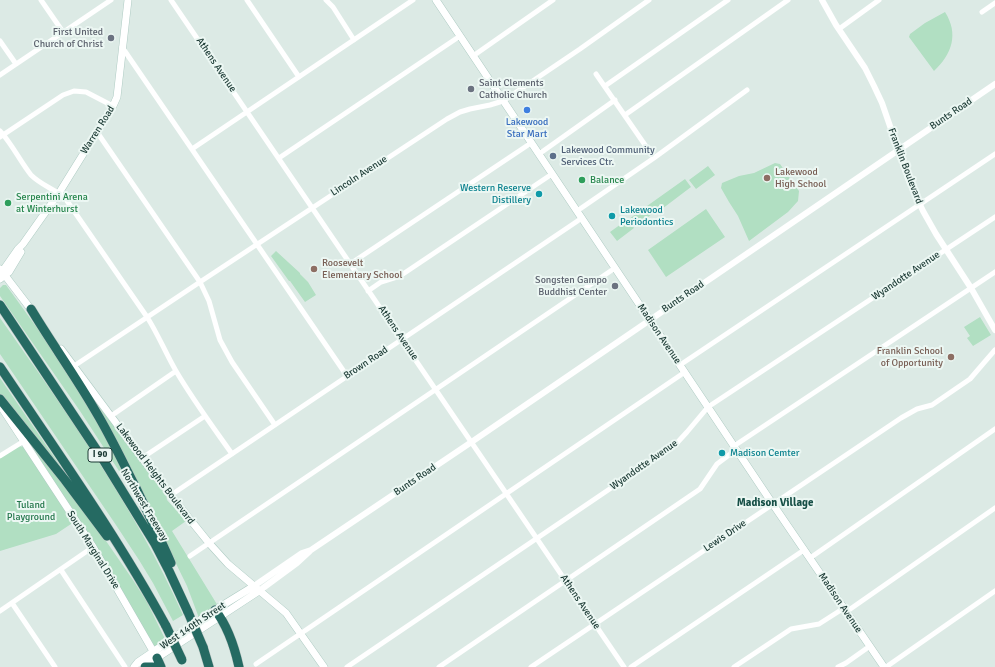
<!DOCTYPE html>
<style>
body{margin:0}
canvas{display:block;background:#dceae5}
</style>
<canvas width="995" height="667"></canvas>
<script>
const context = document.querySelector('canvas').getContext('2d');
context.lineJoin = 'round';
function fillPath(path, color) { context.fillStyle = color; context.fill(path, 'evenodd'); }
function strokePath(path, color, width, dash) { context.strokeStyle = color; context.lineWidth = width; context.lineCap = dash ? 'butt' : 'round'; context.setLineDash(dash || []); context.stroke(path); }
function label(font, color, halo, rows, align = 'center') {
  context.font = font + ' Signika,sans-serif'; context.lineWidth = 4; context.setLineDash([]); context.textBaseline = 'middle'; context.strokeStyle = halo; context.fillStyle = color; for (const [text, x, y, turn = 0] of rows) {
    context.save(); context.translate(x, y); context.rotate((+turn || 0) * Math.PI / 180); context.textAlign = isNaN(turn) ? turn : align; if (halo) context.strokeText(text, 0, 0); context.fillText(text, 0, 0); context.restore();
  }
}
fillPath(new Path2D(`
 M945,12C959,34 952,54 934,71L909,37L910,34L925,23Z
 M775,163L780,164L799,191L798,201L788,212L749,241L738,216L729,202L721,188L722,183L739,176L754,173Z
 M708,166L715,175L696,189L689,180Z
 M685,179L691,187L654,215L647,206Z
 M647,206L652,214L635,227L629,219Z
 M706,209L725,237L666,277L648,250Z
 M628,219L634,228L617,241L610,232Z
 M276,251L300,273V274L308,282L316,295L305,302L290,281H289L271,256Z
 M3,285H6L40,332L105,433L135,494H134L80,411L0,296V288Z
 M980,317L991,335L973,346L967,338L970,336L964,327Z
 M0,318C67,413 136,509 183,615L173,621L153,583L139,560L116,525L0,354Z
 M0,378L68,477L0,395Z
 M84,385L166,494L167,500L186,521L172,531L218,606L199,618L187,586L163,537Z
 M17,427L80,505L106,541L133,580L147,602L165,639L154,647Z
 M19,446L24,447L74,522L56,534L0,551V458Z`), '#b1dfc2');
const secondary = new Path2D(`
 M436,0L770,500L884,667
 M0,269L33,312
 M5,275L4,269L18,249L23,244L59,193L113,106L117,97L128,0
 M0,279L9,272L21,252
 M61,349L142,458L188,517L209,543L228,564L286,613L324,667
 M0,405L93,547L157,658
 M134,667L138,662L215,610L254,586
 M143,667L259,591`);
const motorway = new Path2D(`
 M0,305L102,458L155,544L169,571L188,612
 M31,309C52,344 76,377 96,412C111,437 123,463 136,488C148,513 160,538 171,563
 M0,367C57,452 117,536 166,626
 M0,399L65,480L107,536
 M215,610C227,625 235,649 239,667
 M203,647L209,667
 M157,658L161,667
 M145,667H153`);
strokePath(secondary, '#aecbc3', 8);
strokePath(motorway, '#bbc4c2', 10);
strokePath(new Path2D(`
 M41,0L63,32
 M171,0L624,667
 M247,0L299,77
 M326,0L333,7L354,40
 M982,12L995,3
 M839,29L879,0
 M0,41L16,64
 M122,47L347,376
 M473,56L553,0
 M596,74L654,158
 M0,75L111,0
 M605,86L728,0
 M625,115L788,0
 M0,131C12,144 20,161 31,175C41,185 54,189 65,198L147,317C158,334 166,354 176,371C193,400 213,427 232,454
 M97,132L200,282L209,301L220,340L232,362L275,425
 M0,137L63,95L74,91L86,92L113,106
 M192,149L413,0
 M539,154L615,100
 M279,158L460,36
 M577,211L654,158L747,90
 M350,264L531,143
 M368,291L381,282L400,276L552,174
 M680,365L995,154
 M74,366L200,282L447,119L460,112L470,109L490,105L503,101L580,49L649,0
 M111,416L176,371
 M734,446L995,272
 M0,456L24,441
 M142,458L205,416
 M171,495L582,218
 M190,556L615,268
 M810,558L995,429
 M61,570L125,667
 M12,603L55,667
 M0,611L93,547
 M846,612L995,508
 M256,664L685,372
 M347,667L676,444L687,432L708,407L995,217
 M439,667L700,489L717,464L737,449
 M531,667L901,418L917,409L932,405L970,379L995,350
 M631,667L804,550
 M734,667L791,629L819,624L844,608
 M838,667L846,663L870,646
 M886,667L995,591`), '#fff', 5);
strokePath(new Path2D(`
 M822,0L836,25L865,68L874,86L882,103L909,181L923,211L936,234L971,288L995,330
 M254,586L302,553L311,550L473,441L995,84
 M259,591L297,563L310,551`), '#fff', 6);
strokePath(secondary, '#fff', 7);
strokePath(motorway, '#256a62', 9);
const motorwayBridge = new Path2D(`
 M188,612L203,647
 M166,626L182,660`);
strokePath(motorwayBridge, '#bbc4c2', 10, []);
strokePath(motorwayBridge, '#256a62', 9);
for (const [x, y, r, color] of [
 [111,38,4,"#6b7280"],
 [471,89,4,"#6b7280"],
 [527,110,4,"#3f7fe0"],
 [553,156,4,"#5c6f8a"],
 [767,178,4,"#8d6e63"],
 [582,180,4,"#2e9e5b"],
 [539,194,4,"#0f9aa8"],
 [8,203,4,"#2e9e5b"],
 [612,216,4,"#0f9aa8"],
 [314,269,4,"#8d6e63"],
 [615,286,4,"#6b7280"],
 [951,357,4,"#8d6e63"],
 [722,453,4,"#0f9aa8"]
]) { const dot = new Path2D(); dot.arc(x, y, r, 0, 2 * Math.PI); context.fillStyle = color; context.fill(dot); strokePath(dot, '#ecf7f3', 1.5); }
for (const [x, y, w] of [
 [100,455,24]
]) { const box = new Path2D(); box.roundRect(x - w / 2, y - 7, w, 14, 3); context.fillStyle = '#ecf7f3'; context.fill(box); strokePath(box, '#1c3b35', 1); }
label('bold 9px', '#1c3b35', null, [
 ["I 90",100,455]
]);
label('10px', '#5b616d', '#ecf7f3', [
 ["First United",103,32],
 ["Church of Christ",103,44],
 ["Saint Clements",479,83,"left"],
 ["Catholic Church",479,95,"left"],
 ["Songsten Gampo",607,280],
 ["Buddhist Center",607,292]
], 'right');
label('10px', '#1c3b35', '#ecf7f3', [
 ["Athens Avenue",216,65,56],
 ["Bunts Road",951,114,-34],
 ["Warren Road",98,130,-58],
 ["Franklin Boulevard",905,166,69],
 ["Lincoln Avenue",359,176,-33],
 ["Wyandotte Avenue",906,276,-34],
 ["Bunts Road",683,297,-34],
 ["Athens Avenue",398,333,56],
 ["Madison Avenue",659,334,56],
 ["Brown Road",366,363,-34],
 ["Wyandotte Avenue",644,465,-35],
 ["Lakewood Heights Boulevard",155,474,53],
 ["Bunts Road",415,480,-34],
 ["Northwest Freeway",144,505,59],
 ["Lewis Drive",725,536,-34],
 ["South Marginal Drive",93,550,58],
 ["Athens Avenue",580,602,56],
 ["Madison Avenue",840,603,56],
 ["West 140th Street",193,626,-34]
]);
label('10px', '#366cbe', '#ecf7f3', [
 ["Lakewood",527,122],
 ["Star Mart",527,134]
]);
label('10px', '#4e5e75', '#ecf7f3', [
 ["Lakewood Community",561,150],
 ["Services Ctr.",561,162]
], 'left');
label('10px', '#785e54', '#ecf7f3', [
 ["Lakewood",775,172],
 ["High School",775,184],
 ["Roosevelt",322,263],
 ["Elementary School",322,275],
 ["Franklin School",943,351,"right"],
 ["of Opportunity",943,363,"right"]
], 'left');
label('10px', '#27864d', '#ecf7f3', [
 ["Balance",590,180],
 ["Serpentini Arena",16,197],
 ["at Winterhurst",16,209]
], 'left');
label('10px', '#0d838f', '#ecf7f3', [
 ["Western Reserve",531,188,"right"],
 ["Distillery",531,200,"right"],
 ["Lakewood",620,210],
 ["Periodontics",620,222],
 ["Madison Cemter",730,453]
], 'left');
label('10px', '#22764a', '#ecf7f3', [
 ["Tuland",31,505],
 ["Playground",31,517]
]);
label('bold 11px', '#164f46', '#ecf7f3', [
 ["Madison Village",775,503]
]);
</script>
